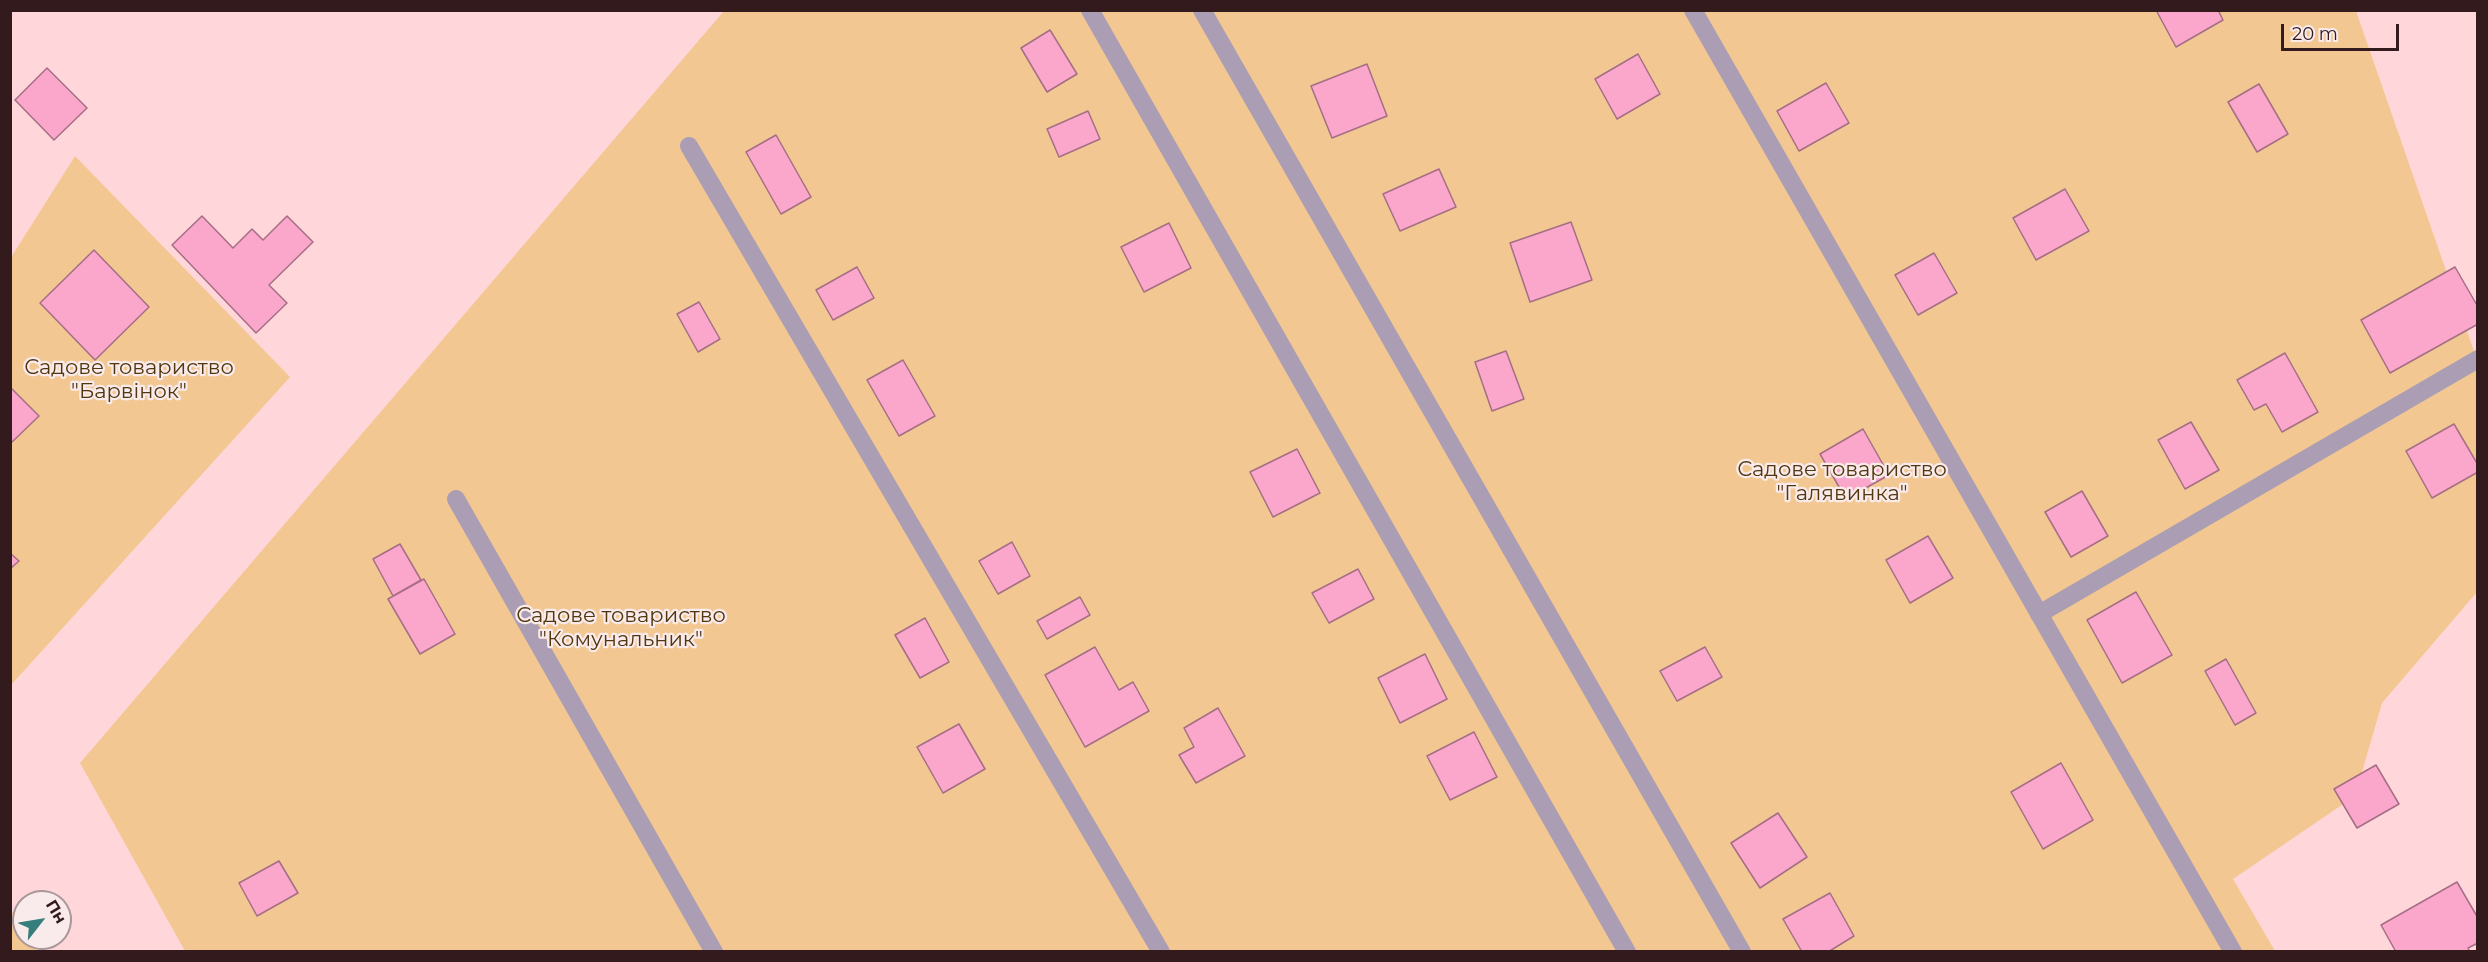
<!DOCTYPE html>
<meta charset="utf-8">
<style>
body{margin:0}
#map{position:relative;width:2488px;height:962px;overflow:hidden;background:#ffd6d9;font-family:Montserrat,sans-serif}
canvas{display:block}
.frame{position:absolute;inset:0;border:12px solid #321a1d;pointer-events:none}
.north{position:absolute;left:12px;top:890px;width:60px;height:60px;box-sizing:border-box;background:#f9ebec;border:2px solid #a99799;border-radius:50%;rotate:59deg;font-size:16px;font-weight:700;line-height:24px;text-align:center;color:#321a1d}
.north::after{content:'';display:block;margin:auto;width:21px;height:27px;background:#367e7c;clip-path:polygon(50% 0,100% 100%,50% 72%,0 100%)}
.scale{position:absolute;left:2281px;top:24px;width:118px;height:27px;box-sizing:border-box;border:3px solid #321a1d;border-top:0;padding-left:8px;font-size:18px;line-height:21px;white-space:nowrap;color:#321a1d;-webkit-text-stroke:4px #f9ebec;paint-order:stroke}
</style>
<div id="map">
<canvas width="2488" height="962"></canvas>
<div class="frame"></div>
<div class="north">Пн</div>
<div class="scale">20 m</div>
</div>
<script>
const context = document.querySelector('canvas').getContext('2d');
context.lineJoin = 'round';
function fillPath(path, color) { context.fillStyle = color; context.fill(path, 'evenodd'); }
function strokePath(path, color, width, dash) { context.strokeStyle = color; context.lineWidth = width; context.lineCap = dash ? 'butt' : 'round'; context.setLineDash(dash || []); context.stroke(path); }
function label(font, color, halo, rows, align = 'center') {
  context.font = font + ' Montserrat,sans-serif'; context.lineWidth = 4.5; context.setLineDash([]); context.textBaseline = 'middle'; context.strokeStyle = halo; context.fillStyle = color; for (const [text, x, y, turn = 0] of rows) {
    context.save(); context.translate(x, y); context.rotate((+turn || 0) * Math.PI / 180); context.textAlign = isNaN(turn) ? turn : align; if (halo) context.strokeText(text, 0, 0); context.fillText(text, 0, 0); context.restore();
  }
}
fillPath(new Path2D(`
 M724,11H2356L2477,360V592L2382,703L2355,796L2233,879L2275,951H185L80,763Z
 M75,156L290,377L11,685L10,259Z
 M10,909L24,932V938H28L36,951H11Z`), '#f2c791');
const building = new Path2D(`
 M2156,10H2218L2223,20L2176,47Z
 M1050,30L1077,74L1047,92L1021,48Z
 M1638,54L1660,94L1617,119L1595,79Z
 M1367,64L1387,116L1332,138L1311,86Z
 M47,68L87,108L54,140L15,100Z
 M1826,83L1849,123L1799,151L1777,111Z
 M2259,84L2288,134L2257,152L2228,102Z
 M1088,111L1100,139L1059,157L1047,129Z
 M776,135L811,197L781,214L746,152Z
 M1439,169L1456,207L1400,231L1383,194Z
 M2065,189L2089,231L2036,260L2013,218Z
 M202,216L233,248L252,229L263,240L287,216L313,242L269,285L287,303L256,333L172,245Z
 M1571,222L1592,280L1530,302L1510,243Z
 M1169,223L1191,268L1144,292L1121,247Z
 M94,250L149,307L95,360L40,303Z
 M1934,253L1957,293L1918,315L1895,275Z
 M857,267L874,298L833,320L816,290Z
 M2455,267L2478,307V324L2390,373L2361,320Z
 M699,302L720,339L698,352L677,314Z
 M1506,351L1524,399L1492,411L1475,362Z
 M2285,353L2318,412L2282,432L2266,404L2254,410L2237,380Z
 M903,360L935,416L899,436L867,380Z
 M10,387L39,416L10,444Z
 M2191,422L2219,470L2185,489L2158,440Z
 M2454,424L2478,465V472L2432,498L2406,451Z
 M1863,429L1889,475L1846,499L1820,454Z
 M1297,449L1320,493L1273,517L1250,472Z
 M2082,491L2108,536L2071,557L2045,512Z
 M1928,536L1953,578L1910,603L1886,560Z
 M1012,542L1030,576L998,594L979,561Z
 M400,544L421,580L393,596L373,559Z
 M10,553L19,561L10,569Z
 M1358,569L1374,599L1329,623L1312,593Z
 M424,579L455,634L420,654L388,599Z
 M2136,592L2172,655L2122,683L2087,620Z
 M1080,597L1090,615L1047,639L1037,621Z
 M925,618L949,662L920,678L895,635Z
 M1095,647L1119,690L1133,682L1149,711L1085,747L1045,675Z
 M1705,647L1722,677L1677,701L1660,671Z
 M1425,654L1447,699L1400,723L1378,678Z
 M2226,659L2256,713L2235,725L2205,671Z
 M1218,708L1245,756L1196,783L1179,755L1194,747L1184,728Z
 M959,724L985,769L943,793L917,747Z
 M1474,732L1497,777L1450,800L1427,756Z
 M2061,763L2093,820L2043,849L2011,792Z
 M2376,765L2399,804L2357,828L2334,789Z
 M1778,813L1807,857L1760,888L1731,843Z
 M279,861L298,893L257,916L239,883Z
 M2457,882L2478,918V943L2468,948L2470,952H2396L2381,925Z
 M1830,893L1854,936L1828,952H1802L1783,919Z`);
fillPath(building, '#fba7cb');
strokePath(building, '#a56e85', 1.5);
strokePath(new Path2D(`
 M2039,614L2478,359`), '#ab9eb4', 18);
strokePath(new Path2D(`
 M1090,10L1627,952
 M1202,10L1742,952
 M1693,10L2233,952
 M689,146L1161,952
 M456,499L714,952`), '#ab9eb4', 18);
label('21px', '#51360e', '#f9ebec', [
 ["Садове товариство",129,368],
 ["\"Барвінок\"",129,392],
 ["Садове товариство",1842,470],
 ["\"Галявинка\"",1842,494],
 ["Садове товариство",621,616],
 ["\"Комунальник\"",621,640]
]);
</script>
